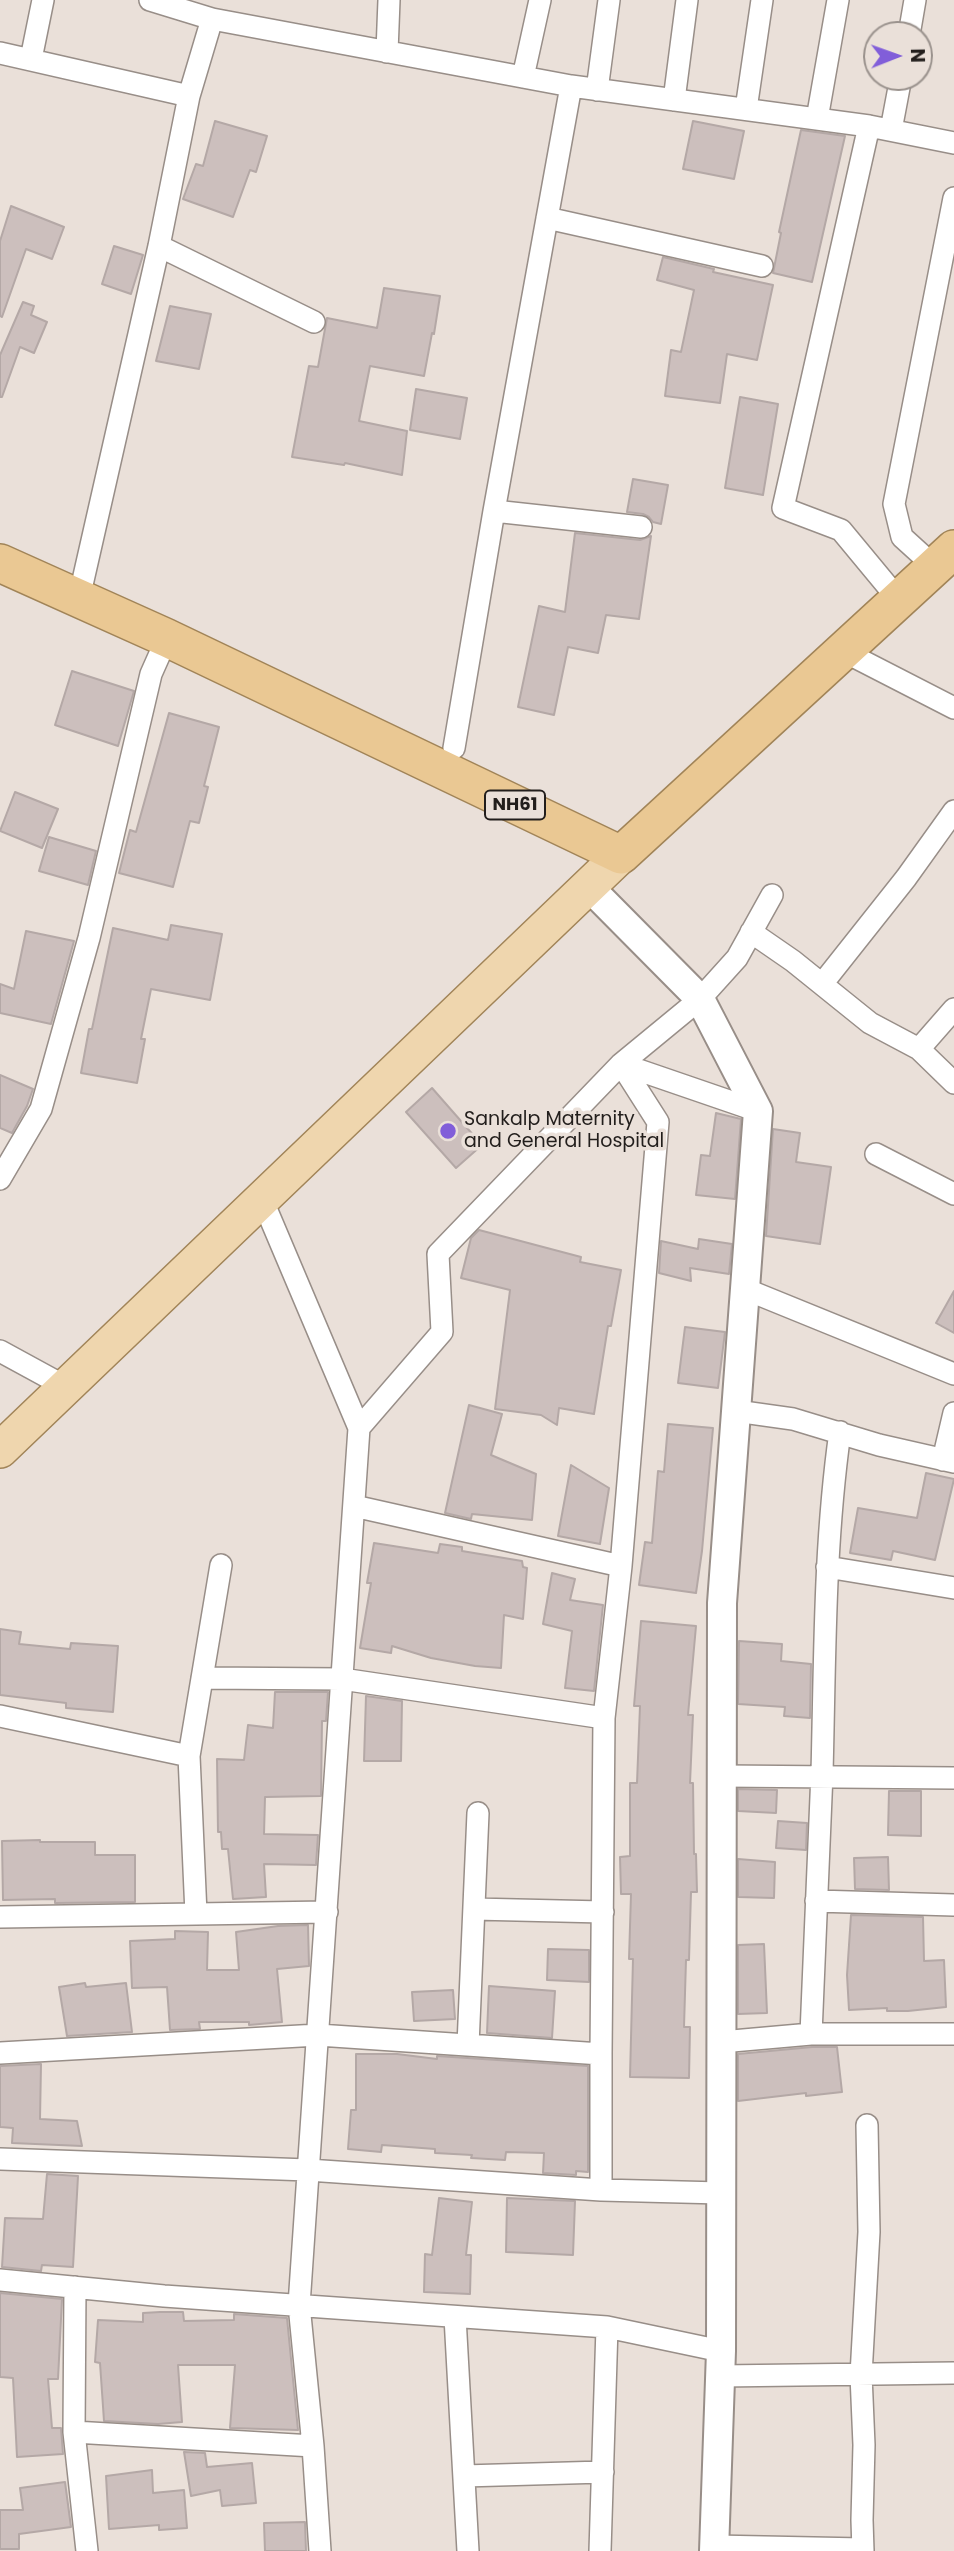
<!DOCTYPE html>
<style>
body{margin:0}
#map{position:relative;width:954px;height:2551px;overflow:hidden;background:#eae0d9;font-family:Poppins,sans-serif}
canvas{display:block}
.north{position:absolute;left:863px;top:21px;width:70px;height:70px;box-sizing:border-box;background:#eae0d9;border:2px solid #9a928d;border-radius:50%;rotate:89deg;font-size:19px;font-weight:700;line-height:28px;text-align:center;color:#221e1c}
.north::after{content:'';display:block;margin:auto;width:24px;height:32px;background:#815ed9;clip-path:polygon(50% 0,100% 100%,50% 72%,0 100%)}
</style>
<div id="map">
<canvas width="954" height="2551"></canvas>
<div class="north">N</div>
</div>
<script>
const context = document.querySelector('canvas').getContext('2d');
context.lineJoin = 'round';
function fillPath(path, color) { context.fillStyle = color; context.fill(path, 'evenodd'); }
function strokePath(path, color, width, dash) { context.strokeStyle = color; context.lineWidth = width; context.lineCap = dash ? 'butt' : 'round'; context.setLineDash(dash || []); context.stroke(path); }
function label(font, color, halo, rows, align = 'center') {
  context.font = font + ' Poppins,sans-serif'; context.lineWidth = 7; context.setLineDash([]); context.textBaseline = 'middle'; context.strokeStyle = halo; context.fillStyle = color; for (const [text, x, y, turn = 0] of rows) {
    context.save(); context.translate(x, y); context.rotate((+turn || 0) * Math.PI / 180); context.textAlign = isNaN(turn) ? turn : align; if (halo) context.strokeText(text, 0, 0); context.fillText(text, 0, 0); context.restore();
  }
}
const building = new Path2D(`
 M215,121L267,136L256,172L250,170L233,217L183,199L196,164L203,166Z
 M693,121L744,131L734,179L683,169Z
 M801,130L845,136L812,282L773,273L781,233L779,232Z
 M11,206L64,227L52,259L26,249L2,317L0,316V241Z
 M114,246L143,255L131,294L102,284Z
 M663,257L714,269L713,272L773,285L757,360L727,354L720,403L665,396L671,350L681,352L694,290L657,280Z
 M384,288L440,296L434,334L432,333L424,376L370,366L359,421L407,431L402,475L345,463L344,465L292,457L309,366L318,367L327,318L377,328Z
 M23,302L34,306L31,315L47,322L34,353L20,347L2,397H0V355Z
 M170,306L211,314L199,369L156,361Z
 M416,389L467,398L460,439L410,430Z
 M740,397L778,404L763,495L725,488Z
 M633,479L668,485L661,524L653,522L649,517L643,514L627,512Z
 M575,533L640,540L651,536L639,619L606,615L598,653L568,647L554,715L518,707L539,606L565,612Z
 M72,671L134,691L118,746L55,725Z
 M169,713L219,727L204,786L208,787L199,823L190,821L173,887L119,873L130,830L136,832Z
 M15,792L58,809L42,848L0,831Z
 M49,837L96,851L88,885L39,871Z
 M171,925L222,934L210,1000L151,989L141,1039H145L137,1083L81,1073L89,1029H92L113,928L168,940Z
 M26,931L74,941L51,1024L0,1013V984L14,989Z
 M0,1075L33,1089L27,1106L12,1133L0,1128Z
 M432,1088L482,1145L456,1168L406,1112Z
 M716,1113L741,1119L735,1199L696,1195L701,1155L710,1156Z
 M773,1129L800,1133L796,1162L831,1167L820,1244L766,1236Z
 M479,1230L581,1257L580,1262L621,1270L611,1326H608L594,1414L559,1408L557,1425L541,1415L495,1409L510,1290L461,1278L471,1238Z
 M699,1239L732,1244L729,1274L690,1268L691,1281L659,1273L661,1241L698,1249Z
 M954,1291V1333L936,1323Z
 M685,1327L725,1332L718,1388L678,1383Z
 M469,1405L502,1414L491,1455L536,1474L532,1520L472,1514L471,1519L445,1513Z
 M668,1424L713,1428L702,1551L696,1593L639,1585L645,1542L652,1543L658,1471L664,1472Z
 M571,1465L609,1488L600,1544L558,1536Z
 M926,1473L954,1479L935,1560L893,1551L891,1560L850,1553L858,1508L917,1518Z
 M374,1543L438,1553L440,1544L462,1547V1551L522,1561L523,1567L527,1568L523,1619L504,1615L501,1668L475,1666L431,1658L392,1646L391,1653L360,1648L371,1583H367Z
 M552,1573L575,1579L570,1600L603,1605L594,1691L565,1688L572,1631L543,1624Z
 M641,1621L696,1626L688,1715H693L690,1783H693L694,1854H696L697,1892H691L689,1960H686L684,2027H690L689,2078L630,2077L633,1959H629L631,1894H621L620,1857L630,1856V1783H637L640,1706H634Z
 M0,1629L21,1632L19,1644L70,1649L71,1643L118,1646L113,1712L66,1708V1703L0,1695Z
 M739,1641L782,1644L781,1661L811,1664L810,1718L784,1716L785,1707L738,1704Z
 M275,1692H328L326,1721H322L321,1796L265,1797L264,1834L318,1835L316,1865L264,1864L266,1897L233,1899L228,1849H222L221,1832H218L217,1759L244,1760L248,1725L273,1728Z
 M366,1696L402,1701L401,1761H364Z
 M738,1789L777,1790L776,1813L738,1811Z
 M889,1791H921V1836L888,1835Z
 M778,1821L807,1823L806,1850L776,1848Z
 M40,1840V1842H95V1855H135V1902L55,1903V1899L3,1900L2,1841Z
 M888,1857L889,1890L855,1889L854,1858Z
 M738,1859L775,1862L774,1898L738,1897Z
 M851,1915L923,1917L924,1961L944,1960L946,2007L908,2011H887V2008L849,2010L847,1975Z
 M308,1925L309,1966L277,1969L282,2022L249,2025V2022H199L200,2029L170,2030L167,1987L132,1988L130,1941L175,1939V1931L208,1932L207,1970H239L236,1932L278,1926Z
 M764,1944L767,2013L738,2014V1945Z
 M548,1949L589,1950V1982L547,1980Z
 M85,1983L86,1987L126,1983L132,2032L67,2036L59,1987Z
 M489,1986L555,1991L552,2038L487,2033Z
 M453,1990L455,2019L414,2021L412,1992Z
 M812,2047H837L842,2092L806,2096V2093L738,2101V2054Z
 M356,2054H397L437,2059V2056L588,2066V2172L576,2171V2175L543,2173L544,2153L506,2152L505,2160L471,2158L472,2155L435,2153V2149L382,2145L381,2152L348,2149L351,2110H356Z
 M41,2064L40,2119L77,2121L82,2146L12,2143L13,2128L0,2127V2066Z
 M47,2174L78,2176L73,2267L42,2265L41,2271L2,2267L5,2218L43,2219Z
 M439,2198L472,2202L466,2255H471L470,2294L424,2292L425,2254L432,2255Z
 M507,2198L575,2201L573,2255L506,2252Z
 M0,2293L62,2299L58,2379H48L52,2428H61L63,2454L17,2457L13,2378L0,2377Z
 M160,2312H183L184,2321L234,2320V2314L287,2318L298,2430L230,2428L235,2365H178L182,2422L158,2424L104,2421L100,2363L95,2362L98,2320L143,2322V2313Z
 M184,2452L205,2453L207,2467L252,2463L256,2503L222,2506L220,2490L191,2496Z
 M152,2470L153,2493L184,2490L187,2528L159,2530V2525L109,2529L106,2476Z
 M65,2482L71,2527L19,2534V2549H0V2510H23L20,2488Z
 M305,2522L306,2551H265L264,2523Z`);
fillPath(building, '#ccbfbd');
strokePath(building, '#b4a8a6', 2);
const minor = new Path2D(`
 M150,0L212,19
 M909,35L915,0
 M387,52L389,0
 M0,53L189,96
 M31,59L43,0
 M523,77L540,0
 M571,86L869,126L783,508L841,530L899,600
 M597,90L609,0
 M674,100L687,0
 M746,109L762,0
 M817,119L838,0
 M869,126L954,143
 M891,130L901,77
 M547,218L762,266
 M159,246L314,322
 M494,511L641,527
 M935,567L902,537L894,504L954,198
 M79,598L159,246L189,96L212,19L571,86L494,511L454,748
 M843,651L954,708
 M751,932L793,961L870,1023L919,1049L954,1083
 M822,984L906,878L954,811
 M919,1049L954,1009
 M621,1064L758,1111
 M876,1154L954,1194
 M0,1179L41,1109L89,938L151,674L167,638
 M262,1199L359,1428L299,2305L313,2446L320,2551
 M745,1289L954,1374
 M0,1351L66,1387
 M736,1411L793,1419L879,1445L954,1462
 M359,1428L442,1332L438,1254L621,1064L700,999L737,958L772,895
 M943,1460L954,1413
 M354,1506L621,1566
 M827,1567L954,1588
 M0,1716L189,1756L196,1914
 M604,1718L621,1566L658,1122L621,1064
 M189,1756L221,1565
 M722,1776L954,1778
 M816,1901L954,1905
 M474,1909L603,1912
 M0,1917L327,1912
 M811,2034C814,1947 819,1860 822,1773C825,1659 824,1546 840,1432
 M721,2042L811,2034H954
 M468,2045L478,1813
 M0,2053L318,2035L601,2054L604,1718L342,1679L202,1678
 M0,2159L308,2170L601,2190L721,2193
 M601,2190V2054
 M0,2280L164,2296L607,2327L721,2351
 M75,2287L74,2432L87,2551
 M455,2317L468,2551
 M720,2376L954,2373
 M74,2432L313,2446
 M464,2476L603,2472
 M714,2546L863,2549
 M600,2551L607,2327
 M863,2551L862,2520L864,2445L861,2375L869,2232L867,2125`);
const tertiary = new Path2D(`
 M588,886L700,999L758,1111L722,1603L721,2351L714,2551`);
const primary = new Path2D(`
 M0,1450L621,855`);
const trunk = new Path2D(`
 M0,563L167,638L621,855L954,549`);
strokePath(minor, '#988e88', 24);
strokePath(tertiary, '#988e88', 32);
strokePath(primary, '#a18458', 38);
strokePath(trunk, '#a18458', 40);
strokePath(minor, '#fff', 21);
strokePath(tertiary, '#fff', 28);
strokePath(primary, '#efd6ae', 35);
strokePath(trunk, '#eac893', 37);
for (const [x, y, r, color] of [
 [448,1131,9,"#815ed9"]
]) { const dot = new Path2D(); dot.arc(x, y, r, 0, 2 * Math.PI); context.fillStyle = color; context.fill(dot); strokePath(dot, '#eae0d9', 2.5); }
for (const [x, y, w] of [
 [515,805,60]
]) { const box = new Path2D(); box.roundRect(x - w / 2, y - 14.5, w, 29, 5); context.fillStyle = '#eae0d9'; context.fill(box); strokePath(box, '#221e1c', 2); }
label('bold 18px', '#221e1c', null, [
 ["NH61",515,805]
]);
label('19px', '#221e1c', '#eae0d9', [
 ["Sankalp Maternity",464,1120],
 ["and General Hospital",464,1142]
], 'left');
</script>
